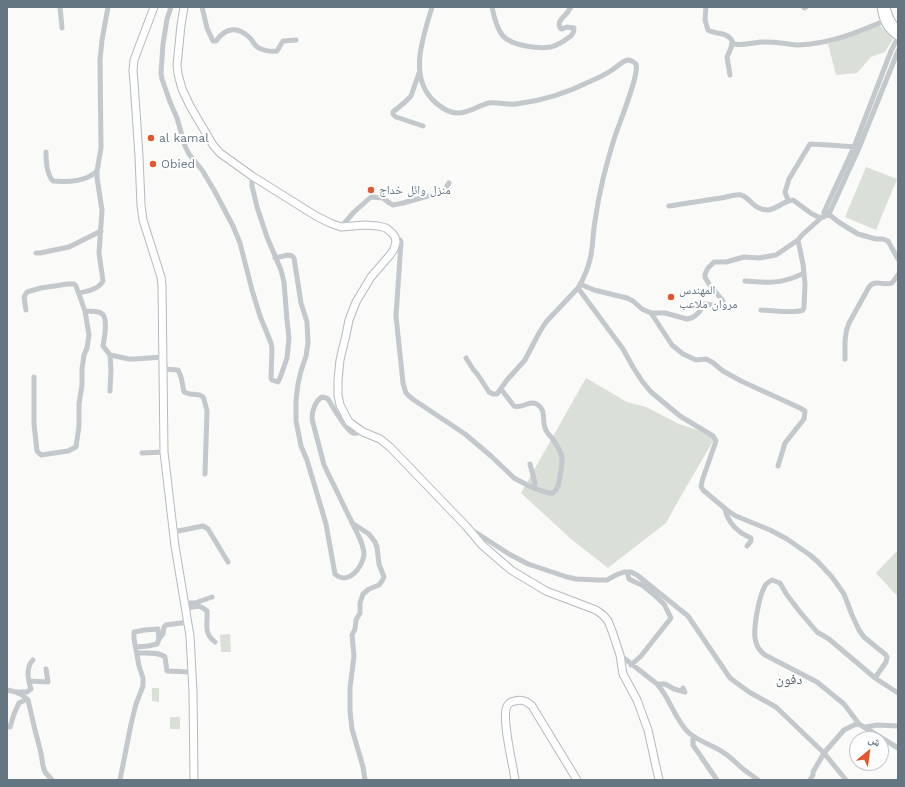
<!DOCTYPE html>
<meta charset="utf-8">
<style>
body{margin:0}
#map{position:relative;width:905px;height:787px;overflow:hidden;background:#fafaf8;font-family:"Work Sans","Noto Naskh Arabic",sans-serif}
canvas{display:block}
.frame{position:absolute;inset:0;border:8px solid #657683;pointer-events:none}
.north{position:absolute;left:849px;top:731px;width:40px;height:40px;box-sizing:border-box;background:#fff;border:1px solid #c1c8cd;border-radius:50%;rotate:29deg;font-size:11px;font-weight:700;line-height:16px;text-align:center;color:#657683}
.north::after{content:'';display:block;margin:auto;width:14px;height:18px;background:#e4572e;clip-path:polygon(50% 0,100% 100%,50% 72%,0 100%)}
</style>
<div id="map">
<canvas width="905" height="787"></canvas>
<div class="frame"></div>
<div class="north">ش</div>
</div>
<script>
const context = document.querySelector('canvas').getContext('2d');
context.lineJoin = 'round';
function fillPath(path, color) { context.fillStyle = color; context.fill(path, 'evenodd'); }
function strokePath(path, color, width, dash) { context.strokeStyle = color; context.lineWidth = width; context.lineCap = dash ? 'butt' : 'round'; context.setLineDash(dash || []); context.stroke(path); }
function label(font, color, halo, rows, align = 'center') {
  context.font = font + ' "Work Sans","Noto Naskh Arabic",sans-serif'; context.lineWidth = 4; context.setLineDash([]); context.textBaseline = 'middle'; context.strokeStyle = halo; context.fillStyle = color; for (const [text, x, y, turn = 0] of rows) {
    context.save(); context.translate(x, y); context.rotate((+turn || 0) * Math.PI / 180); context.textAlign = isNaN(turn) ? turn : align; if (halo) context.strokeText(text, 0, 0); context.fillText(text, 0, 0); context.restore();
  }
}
fillPath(new Path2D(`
 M880,25L893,39L885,52L871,57L857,73L836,75L828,44Z
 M866,167L897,179L876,230L845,217Z
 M586,378L627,402L646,407L679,424L716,436L681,496L666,523L608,568L571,539L521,493Z
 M898,550V597L876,573Z
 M230,634L231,652H221L220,635Z
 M152,688H159V702L152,701Z
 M170,717H180V729H170Z`), '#dadfd7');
const secondary = new Path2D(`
 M154,7L134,60L133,71L134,82L139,156L141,205L143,220L161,277L162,286L164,452L175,546L190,636L193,692L194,780
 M184,7L181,25L177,65L178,74L182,89L190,106L213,145L220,153L252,176L316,216L330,223L341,227L365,225L378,226L386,228L392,233L395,237L396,242L394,249L390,255L371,277L356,302L349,320L346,335L340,360L338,380V395L340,405L349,422L363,432L380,439L390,447L466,526L482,545L511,570L546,591L596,610L603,615L608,621L612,631L620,655L623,674L637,700L648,730L659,780
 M881,7C883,20 887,29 898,36
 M886,7C888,16 891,23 898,30
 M515,780C513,764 501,718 507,706C509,703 512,701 515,701C521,699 527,701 532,706L577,780`);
strokePath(secondary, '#b3babf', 9);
strokePath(new Path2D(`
 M60,7L62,28
 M171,7L167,19L163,44L161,73L162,79L170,102L177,118L185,146L189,154L202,170L214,190L233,226L240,243L252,290L260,316L271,343L272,349L271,378L272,380L278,382L280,378L287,358L289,338L287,320L284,282L281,270L267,237L257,207L252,186V176
 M202,7L207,28L213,41H216C226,27 238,26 250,38C252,40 254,44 256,46C260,50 271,52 277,51L283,41L296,40
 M432,7C423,38 407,78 436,103C442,108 450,113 457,113C467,114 479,105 489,103C498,102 507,105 516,104C542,101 567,93 591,81C598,78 606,74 612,70C617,67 622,61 628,60C631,60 634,62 636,64C640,73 619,124 615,136C606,164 599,193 595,221C593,232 593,244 591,255C589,266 584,278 578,288L546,322L539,333L525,360L507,380L497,394H493L489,392L478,375L473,369L466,358
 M492,7C494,17 497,29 503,36C512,46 539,49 551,47C557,45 563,42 568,38C572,36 574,33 574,28L567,27L562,29L560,28C558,22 560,21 564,16C567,14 569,10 571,7
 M706,7L705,20L708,30C714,34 725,32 730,38C732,40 732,42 734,44C744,46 754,42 764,42C769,42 775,42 780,43C786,43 792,45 798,45C829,44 856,33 884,21
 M804,8L806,7
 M419,73L411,96L405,102L393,112V114L396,117L423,126
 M730,75L727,57L731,48L732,42
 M46,152C46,160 47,175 53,181C68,182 86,182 97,171
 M788,200L785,192L789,179L810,144L829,145L856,147
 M669,206C686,203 703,201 721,198C728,197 734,194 741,195C751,198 753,210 768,210C777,209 783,201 793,200L812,214L821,218
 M827,213L840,223L858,234L876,239H883L888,241L898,259
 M824,217V212L854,147L891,51L898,37
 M341,227L354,212L371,197L383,198L388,202L393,205L403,203L428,196L445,189L449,183
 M395,237L400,240L401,242L396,316L403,383L406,393L409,396L414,400L465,434L491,456L514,478L531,487C539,489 545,494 553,493C559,487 559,483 560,476C564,457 563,454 552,438C549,435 546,431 545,428C542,419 546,410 538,405C530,399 523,409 514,406L501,389
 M36,253H40L69,247L101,231
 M275,258L288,255L292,256L294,258L301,303L307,322L308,343L306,356L301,371L298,384L296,400V421L301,446L307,460L326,524L335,574C348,586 363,567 364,554C364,549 362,544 360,539L324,465L312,419C312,411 315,401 322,397L326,398L328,399C333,407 346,431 353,433C356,434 360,432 363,432
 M745,281C759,282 775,284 789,279C794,278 799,275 804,273
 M580,284L594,290L627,298L633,301L642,309L651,313H665L687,319L691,318L695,316L699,312L705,304L719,306L722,305L723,301L709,284L705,277V274L708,268L714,262H726L744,257L759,258L776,255L798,240L802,235L821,218L829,214L859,148L898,51
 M578,288L623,349L633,367L642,381L651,392L680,416L713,436L716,441L703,478L701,486L703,490L728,511L736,516L770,530L787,539L810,555L818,562L832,577L844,594L852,615L859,630L864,637L886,655L887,657L886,662L875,678
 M79,293C88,291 99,289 103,281L99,253L102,210L97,178V171L101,148L100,60L102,40L108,7
 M26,310L24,297L27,292L41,288L68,284H74L76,286L85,311C90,311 97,311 101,313C109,317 104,339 103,346L110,355L129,359H135L163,357
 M761,310C771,310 795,314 803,310L804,307L805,284L803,264L798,240
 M651,313L672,345L683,354L696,360L706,359L712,362L723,371L741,381L800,408L805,411L804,419L785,443L778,466
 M845,359C845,347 844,334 849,323L869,287C875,279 883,286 892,283L898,275
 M163,369L178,370L181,377L184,392L190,394L200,395L203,397L204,399L207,411L205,474
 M34,377V424L37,451L41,455L68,451L76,447L79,426V404L82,385V369L84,355L87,348L89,335L85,311
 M110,391L111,370L110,355
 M142,453L164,452
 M530,464L535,483L534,488
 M725,509C728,523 737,532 751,538V541L747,546
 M352,523L369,534L375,542L377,547L379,564L384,577L382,581L379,585L369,589L363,594L360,603V613L356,620L355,629L352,635L354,656L350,688V711L352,729L363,767L365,780
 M472,530L509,554L528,564L567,577L576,579L598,580H607L616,575L624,572H631L637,575L688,616L730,678L749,692L776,707L824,753L846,780
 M173,532L203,526L208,529L228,562
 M627,572L629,579L635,582L642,585L652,593L664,604L671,618L641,656L631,665
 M185,603H195L212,597
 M186,609C196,606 199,604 207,611C208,624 203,633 215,642
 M159,639L163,634L164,627L166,625L188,622
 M136,647L148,646L157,644L159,639L158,629L145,630L134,632V639L137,655
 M620,655L657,684C670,698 675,720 689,733C698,741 714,746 724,753C731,757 737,764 743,769C748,773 753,776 758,780
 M29,681L48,682L46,669
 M657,684H665L674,689L685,692L683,688
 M7,690L16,692L22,695L28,700L35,730L41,753L43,766L45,772L52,780
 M17,692H27L31,689C28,680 26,667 33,660
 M898,693L875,678L829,639L817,632L800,612L787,595L780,583L772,580C769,582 766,583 765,586C759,596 752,632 756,642C757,648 760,651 765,655L817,682L844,704L859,724L898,748
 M10,727L14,714L19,703L27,699
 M866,727L877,725L898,726
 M695,737L693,739V745L717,780
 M120,780L131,724L136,704L143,686V678L139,666L137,655L139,653C147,653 159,652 165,657L167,671L192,672
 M810,780L813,775V772L824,753L844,730L854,725L859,724`), '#c3c8cc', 5);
strokePath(secondary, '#fff', 7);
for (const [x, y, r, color] of [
 [151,138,4,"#e4572e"],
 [153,164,4,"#e4572e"],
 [371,190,4,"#e4572e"],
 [671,297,4,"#e4572e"]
]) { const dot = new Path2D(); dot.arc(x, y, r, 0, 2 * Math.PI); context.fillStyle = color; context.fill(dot); strokePath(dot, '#fff', 1.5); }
label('12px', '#657683', '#fff', [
 ["al kamal",159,138],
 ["Obied",161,164],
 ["منزل وائل خداج",379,190],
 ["المهندس",679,290],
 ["مروان ملاعب",679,304]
], 'left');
label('14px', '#57646e', '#fff', [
 ["دفون",789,680]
]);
</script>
